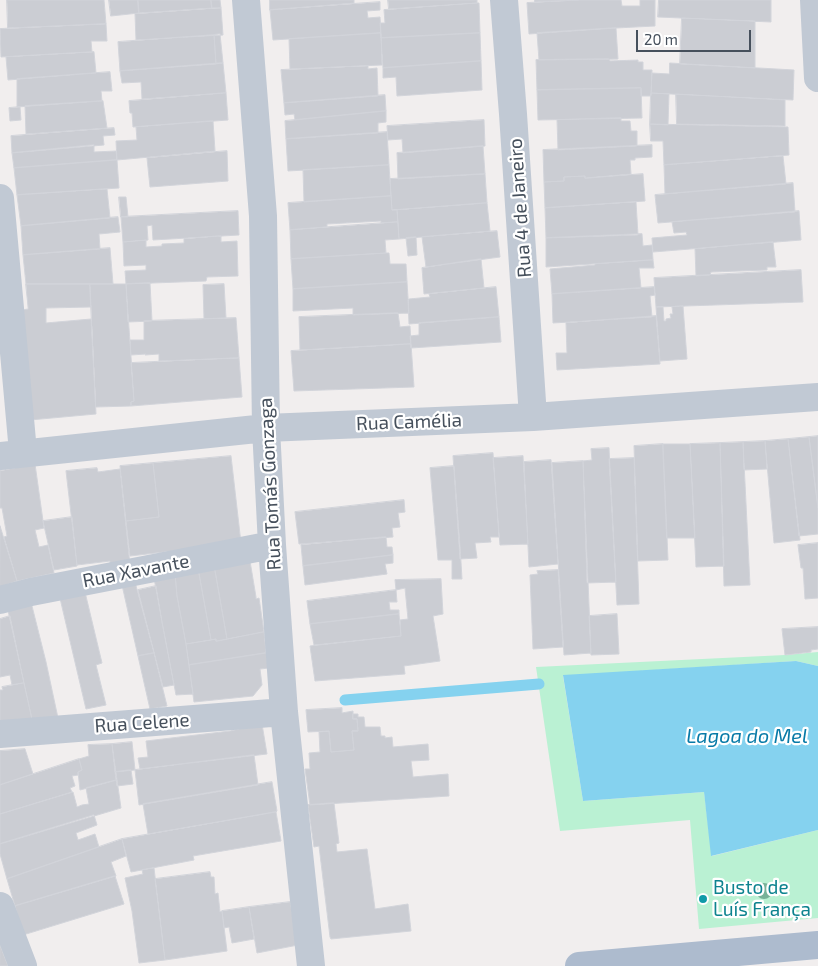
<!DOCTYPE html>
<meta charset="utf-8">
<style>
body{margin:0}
#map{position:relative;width:818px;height:966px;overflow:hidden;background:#f1eeee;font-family:"Exo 2",sans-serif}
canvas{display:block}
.scale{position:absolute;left:636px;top:30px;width:115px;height:22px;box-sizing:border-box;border:2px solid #46505c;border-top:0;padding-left:6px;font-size:15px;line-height:18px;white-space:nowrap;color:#46505c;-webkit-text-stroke:4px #fff;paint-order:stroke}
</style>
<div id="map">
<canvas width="818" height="966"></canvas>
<div class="scale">20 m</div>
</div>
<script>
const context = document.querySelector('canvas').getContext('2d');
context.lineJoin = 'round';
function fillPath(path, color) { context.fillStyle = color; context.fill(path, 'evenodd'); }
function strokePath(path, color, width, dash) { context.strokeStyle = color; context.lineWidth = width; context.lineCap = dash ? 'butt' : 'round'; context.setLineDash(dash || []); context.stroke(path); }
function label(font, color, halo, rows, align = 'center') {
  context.font = font + ' "Exo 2",sans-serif'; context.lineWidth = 4.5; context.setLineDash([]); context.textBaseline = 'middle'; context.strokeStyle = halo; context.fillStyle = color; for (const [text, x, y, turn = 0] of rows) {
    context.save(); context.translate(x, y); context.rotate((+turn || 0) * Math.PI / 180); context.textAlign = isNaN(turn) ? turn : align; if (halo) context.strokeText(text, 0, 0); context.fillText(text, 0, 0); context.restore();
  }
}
fillPath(new Path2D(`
 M818,652V666L796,661L563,676L583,801L704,792L712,856L818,830V918L699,929L690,820L560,831L536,667L785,655Z`), '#baf1d3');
fillPath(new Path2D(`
 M796,661L818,666V830L711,856L704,792L583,801L563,675Z`), '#85d2ef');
strokePath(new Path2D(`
 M345,700L539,684`), '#85d2ef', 11);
const building = new Path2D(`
 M7,0H104L106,24L8,28Z
 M109,0H138L139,13L111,16Z
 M138,0H211L212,8L139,13Z
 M211,0H220L221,8H212Z
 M270,0H354V3L270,10Z
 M388,0H477V3L389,9Z
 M535,0H579L535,2Z
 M579,0H621L622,6H640V0H655V26L616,28L529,34L527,3Z
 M659,0H771V22L658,17Z
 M380,2V10L367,11L368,18L380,17L381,33L273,40L270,10Z
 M477,3H479L480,33L381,38L380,23H385L384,10Z
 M221,8L223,35L136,40L135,14Z
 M682,18L755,21V68L680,64Z
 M106,24L107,41H91L92,52L1,57L0,29Z
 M616,28L618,59L539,60L537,33Z
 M381,33L382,65L290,69L289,39Z
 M480,33L481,61L383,68L381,38Z
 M220,34L223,63L216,64L214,35Z
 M214,35L216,64L120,71L118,42Z
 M94,52L96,73L8,80L6,57Z
 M609,59L610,61L638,60V62H643V70H652L651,96H641V88L537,90L536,60Z
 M481,61L482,90L397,96L396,77L383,78V68Z
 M223,63L226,93L142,99L141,82L122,83L120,71Z
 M670,63L794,70L793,100L651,93L652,73L669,74Z
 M368,66V69L377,68L378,96L284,103L281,70Z
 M110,72L112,91H101L102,101L17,107V79Z
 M641,88L642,118L538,120L537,90Z
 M226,93L228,120L133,127L132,113H130L129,101Z
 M651,93L669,94L668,125L650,124Z
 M676,94L785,100V126L677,124Z
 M385,95L386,111L295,120L294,114L285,115L284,103Z
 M103,101L107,128L26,134L25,106Z
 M20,107L21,120L10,121L9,108Z
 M386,111V122L378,123V133L286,139L285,121Z
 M621,118V121H630L631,131H637V146L558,150L557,120Z
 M484,120L485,146L403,153L402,139L388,140L387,126Z
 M213,121L215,151L117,160L116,141L137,140L136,127Z
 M650,124L788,127L789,155L664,165L663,141H651Z
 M114,128L115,135L103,136L104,145L12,153L11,136Z
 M387,132L389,165L288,171L286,139Z
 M94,145V152L116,151L117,160L14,168L12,153Z
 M652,145V157L635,158V160H630L631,174L585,178V176L564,177V181L544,182L543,150Z
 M483,146L485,174L398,179L397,153Z
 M227,151L228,181L150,187L147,158Z
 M783,156L786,184L665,194L664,165Z
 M117,160L119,188L17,195L14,168Z
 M389,165L391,196L304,202L303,170Z
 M485,174L487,203L392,210L390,179Z
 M643,174L645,201L545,208L544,182L564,181V177L585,176V178Z
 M793,183L795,212L658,223L655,195Z
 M107,189L110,218L21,226L17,195Z
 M391,196L392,210H397L398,222L381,223V221L327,224V227L290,230L288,203Z
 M119,197H126L128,217H121Z
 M636,202L638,235L546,238L545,208Z
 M487,203L490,231L399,239L397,210Z
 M238,211L239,235L153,240L152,225L147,226L148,240L123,242L121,217Z
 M799,211L801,240L653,252L652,238L687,235L686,232L674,233L672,222Z
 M118,217L120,232L99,234L100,249L23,255L21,226Z
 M398,222L399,239L385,240L386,253L291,259L290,230Z
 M497,231L500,257L426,267L422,237Z
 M642,234L643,246L652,245L653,260L546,267V238Z
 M221,236V242L237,241L238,276L207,277L206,281L126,284L125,271L146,270V265L124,266L123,242L146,240V247L162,246V244L184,243V239Z
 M416,237L417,255L408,256L406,238Z
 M773,242L776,267H767V270L711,272L710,275L696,276L695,249Z
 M110,248L113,284H26L23,255Z
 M386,253H389L390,264H406L407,282L293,289L291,259Z
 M481,259L484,288L424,294L422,268Z
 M653,260L654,268H639L641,288L552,294L550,269L595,265V264Z
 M801,270L803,302L656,307L654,278Z
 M407,282L409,313L353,315V308L293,311V289Z
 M150,283L152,321L128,322L126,284Z
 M26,284H90L91,307L46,308V323L91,319L96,414L30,420L22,310L28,309Z
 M90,284H126L134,401L131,402V406L96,407Z
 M224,284L226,318L204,319L203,285Z
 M496,287L499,317L409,324L408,300L409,299L430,297L429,294Z
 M654,287L655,295L650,296L652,317L553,323L552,294Z
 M683,306L687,359L660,361L656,307H663L664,321H666V319L671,318L670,314H673L672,307Z
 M398,313L400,327L410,326L411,344L300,350L299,317Z
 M656,316L660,364L557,370L556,353H567L566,323Z
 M499,317L501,342L411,348L410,336L419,335V323Z
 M236,318L239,358L159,361V354L145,355L146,354L131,355L130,340H144V321Z
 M411,344L414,387L294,391L291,351Z
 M239,358L242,397L131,406V402L134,401L131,363Z
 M818,436V508L809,437Z
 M809,437L818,508V534L799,536L788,439Z
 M788,439L800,540L774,543L765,441Z
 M765,441L767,469L744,470L743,442Z
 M743,442L750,585L724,586L720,443Z
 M720,443L724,566L696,567L690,444Z
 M663,444H690L695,538H667Z
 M663,444L668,560L638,561L634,446Z
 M609,448L616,582L587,583L583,461L592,460L591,449Z
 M493,453L499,537H490L491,542L475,543L477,558L460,559L453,456Z
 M231,456L241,543L130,556L126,521L159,517L153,463Z
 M523,456L528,544L500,545L493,458Z
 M634,458L639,604L617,605L609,459Z
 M551,460L558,564L529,567L524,462Z
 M583,461L591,653L564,655L552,463Z
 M153,463L159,517L126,521L120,466Z
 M35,464L44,528L35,530L39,547L48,545L54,573L17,581L4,537L7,536L2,508H0V471Z
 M454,466L460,546L462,579H452V560H438L430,468Z
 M97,468L98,472L120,469L130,565L110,567V561L77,565L66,471Z
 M404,500L405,512L398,513L400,527L392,528L393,537L299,544L295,512Z
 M72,517L77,566L54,570L43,521Z
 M0,526L17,581L0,587Z
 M386,537L387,547H392L393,555L303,566L301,545Z
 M818,543V598L805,599L803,568H801L798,545Z
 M393,555V563L385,564L387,574L305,585L303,566Z
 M250,561L256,597V599L259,598L264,632L227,639L214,565Z
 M214,565L227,639L216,641V639L211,640L198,568Z
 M198,568L211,640L186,644L177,596L175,573Z
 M558,570L563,647L533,649L530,575L538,574L537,571Z
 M175,573L177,596L186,644L193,694L176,695L162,622L154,578Z
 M441,579L443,614L433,616L440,661L404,666L405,674L315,681L310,646L401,636L400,620L408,619L405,588L396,590L395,580Z
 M135,582L154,653L138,656L122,585Z
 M156,586L162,622L174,685L163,687L138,590Z
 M396,590L397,602H389L390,610H399V614L310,624L307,601Z
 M85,592L102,663L96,665L106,705L86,709L59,594Z
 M31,602L46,662L58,718L33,724L7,606Z
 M399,614L401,636L314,645L310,624Z
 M617,614L619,654L591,655L589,616Z
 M10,616L24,683L12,685L10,675L0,677V619Z
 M818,627V649L811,650V652L785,655L782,629Z
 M264,632L266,653L189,665L186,644L216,639V641Z
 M154,653L167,706L150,709L138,656Z
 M266,653L269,668L260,669L262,685L253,696L194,702L189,665Z
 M24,683L33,724L0,722V690H3L2,687Z
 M342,708V713L353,711V719H357L358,731H352L354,750L331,752L329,731L308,732L306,710Z
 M353,714H358V717H364L365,727H380L381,736H385V738L392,737L393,747L428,744L429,760L411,761L413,777L448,774L449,796L310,805L305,769H310L309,753L320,752L319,732L329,731L331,752L354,750L352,731H358L357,719H353Z
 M262,724L267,754L140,769L138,758L148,757L146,741L230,731Z
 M132,742L135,770L115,772L112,744Z
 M112,744L117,780L80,790L78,772L82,770L79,759L89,756L88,745Z
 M25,749L33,774L0,785V751Z
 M254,755L258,785L139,805L135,770Z
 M79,759L82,770L78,772V775L72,776L75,786L70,788L72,792L0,814V785Z
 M131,770L133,784L117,786L115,772Z
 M117,780L121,808L0,844V814L73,792L77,807L82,805L89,804L86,788Z
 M272,782L277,811L276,812L148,834L143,804Z
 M334,803L339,843L336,844L337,852L367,849L375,909L408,904L411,931L331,939L330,937L319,846L314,847L308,805Z
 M276,812L281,841L193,856L194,860L131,872L122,839Z
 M94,815L97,825L76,833L78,840L95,834L99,847L7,879L0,854V844Z
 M122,839L126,856L111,862L116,876L15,906L7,879Z
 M154,868L165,960L139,963L132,911L125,878L143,874L142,870Z
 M210,872L211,877H214L215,894L218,893L220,912L222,911L227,951L165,960L155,879Z
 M115,876L124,904L23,935L15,906Z
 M290,902L298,945L257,953L249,907Z
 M249,907L254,939L232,943L229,927L224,928L222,911Z
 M0,945L8,966H0Z`);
fillPath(building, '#cbcdd3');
strokePath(building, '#d2d4da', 1);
strokePath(new Path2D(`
 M246,0L263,216L266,428L272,545L284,712L311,966
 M504,0L513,114L533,417
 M814,0L818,78
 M0,198L23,452
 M0,456L266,428L533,417L818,397
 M0,600L31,592L272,545
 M0,734L284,712
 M0,906L23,966`), '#c1c9d4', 28);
strokePath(new Path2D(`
 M579,966L818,945`), '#adbbce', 28);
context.fillStyle = '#77b298';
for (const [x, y] of [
 [764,891]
]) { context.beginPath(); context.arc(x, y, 8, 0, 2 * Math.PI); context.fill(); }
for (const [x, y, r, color] of [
 [703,899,5,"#0f9aa8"]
]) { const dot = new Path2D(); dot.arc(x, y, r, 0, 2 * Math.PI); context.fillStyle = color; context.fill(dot); strokePath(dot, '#fff', 2); }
label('19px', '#46505c', '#fff', [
 ["Rua 4 de Janeiro",520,208,-94],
 ["Rua Camélia",409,422,-2],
 ["Rua Tomás Gonzaga",270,484,-93],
 ["Rua Xavante",136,571,-11],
 ["Rua Celene",142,723,-4]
]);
label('19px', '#0d838f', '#fff', [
 ["Busto de",713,888],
 ["Luís França",713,910]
], 'left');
label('italic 20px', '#077aa7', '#fff', [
 ["Lagoa do Mel",747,736]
]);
</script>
